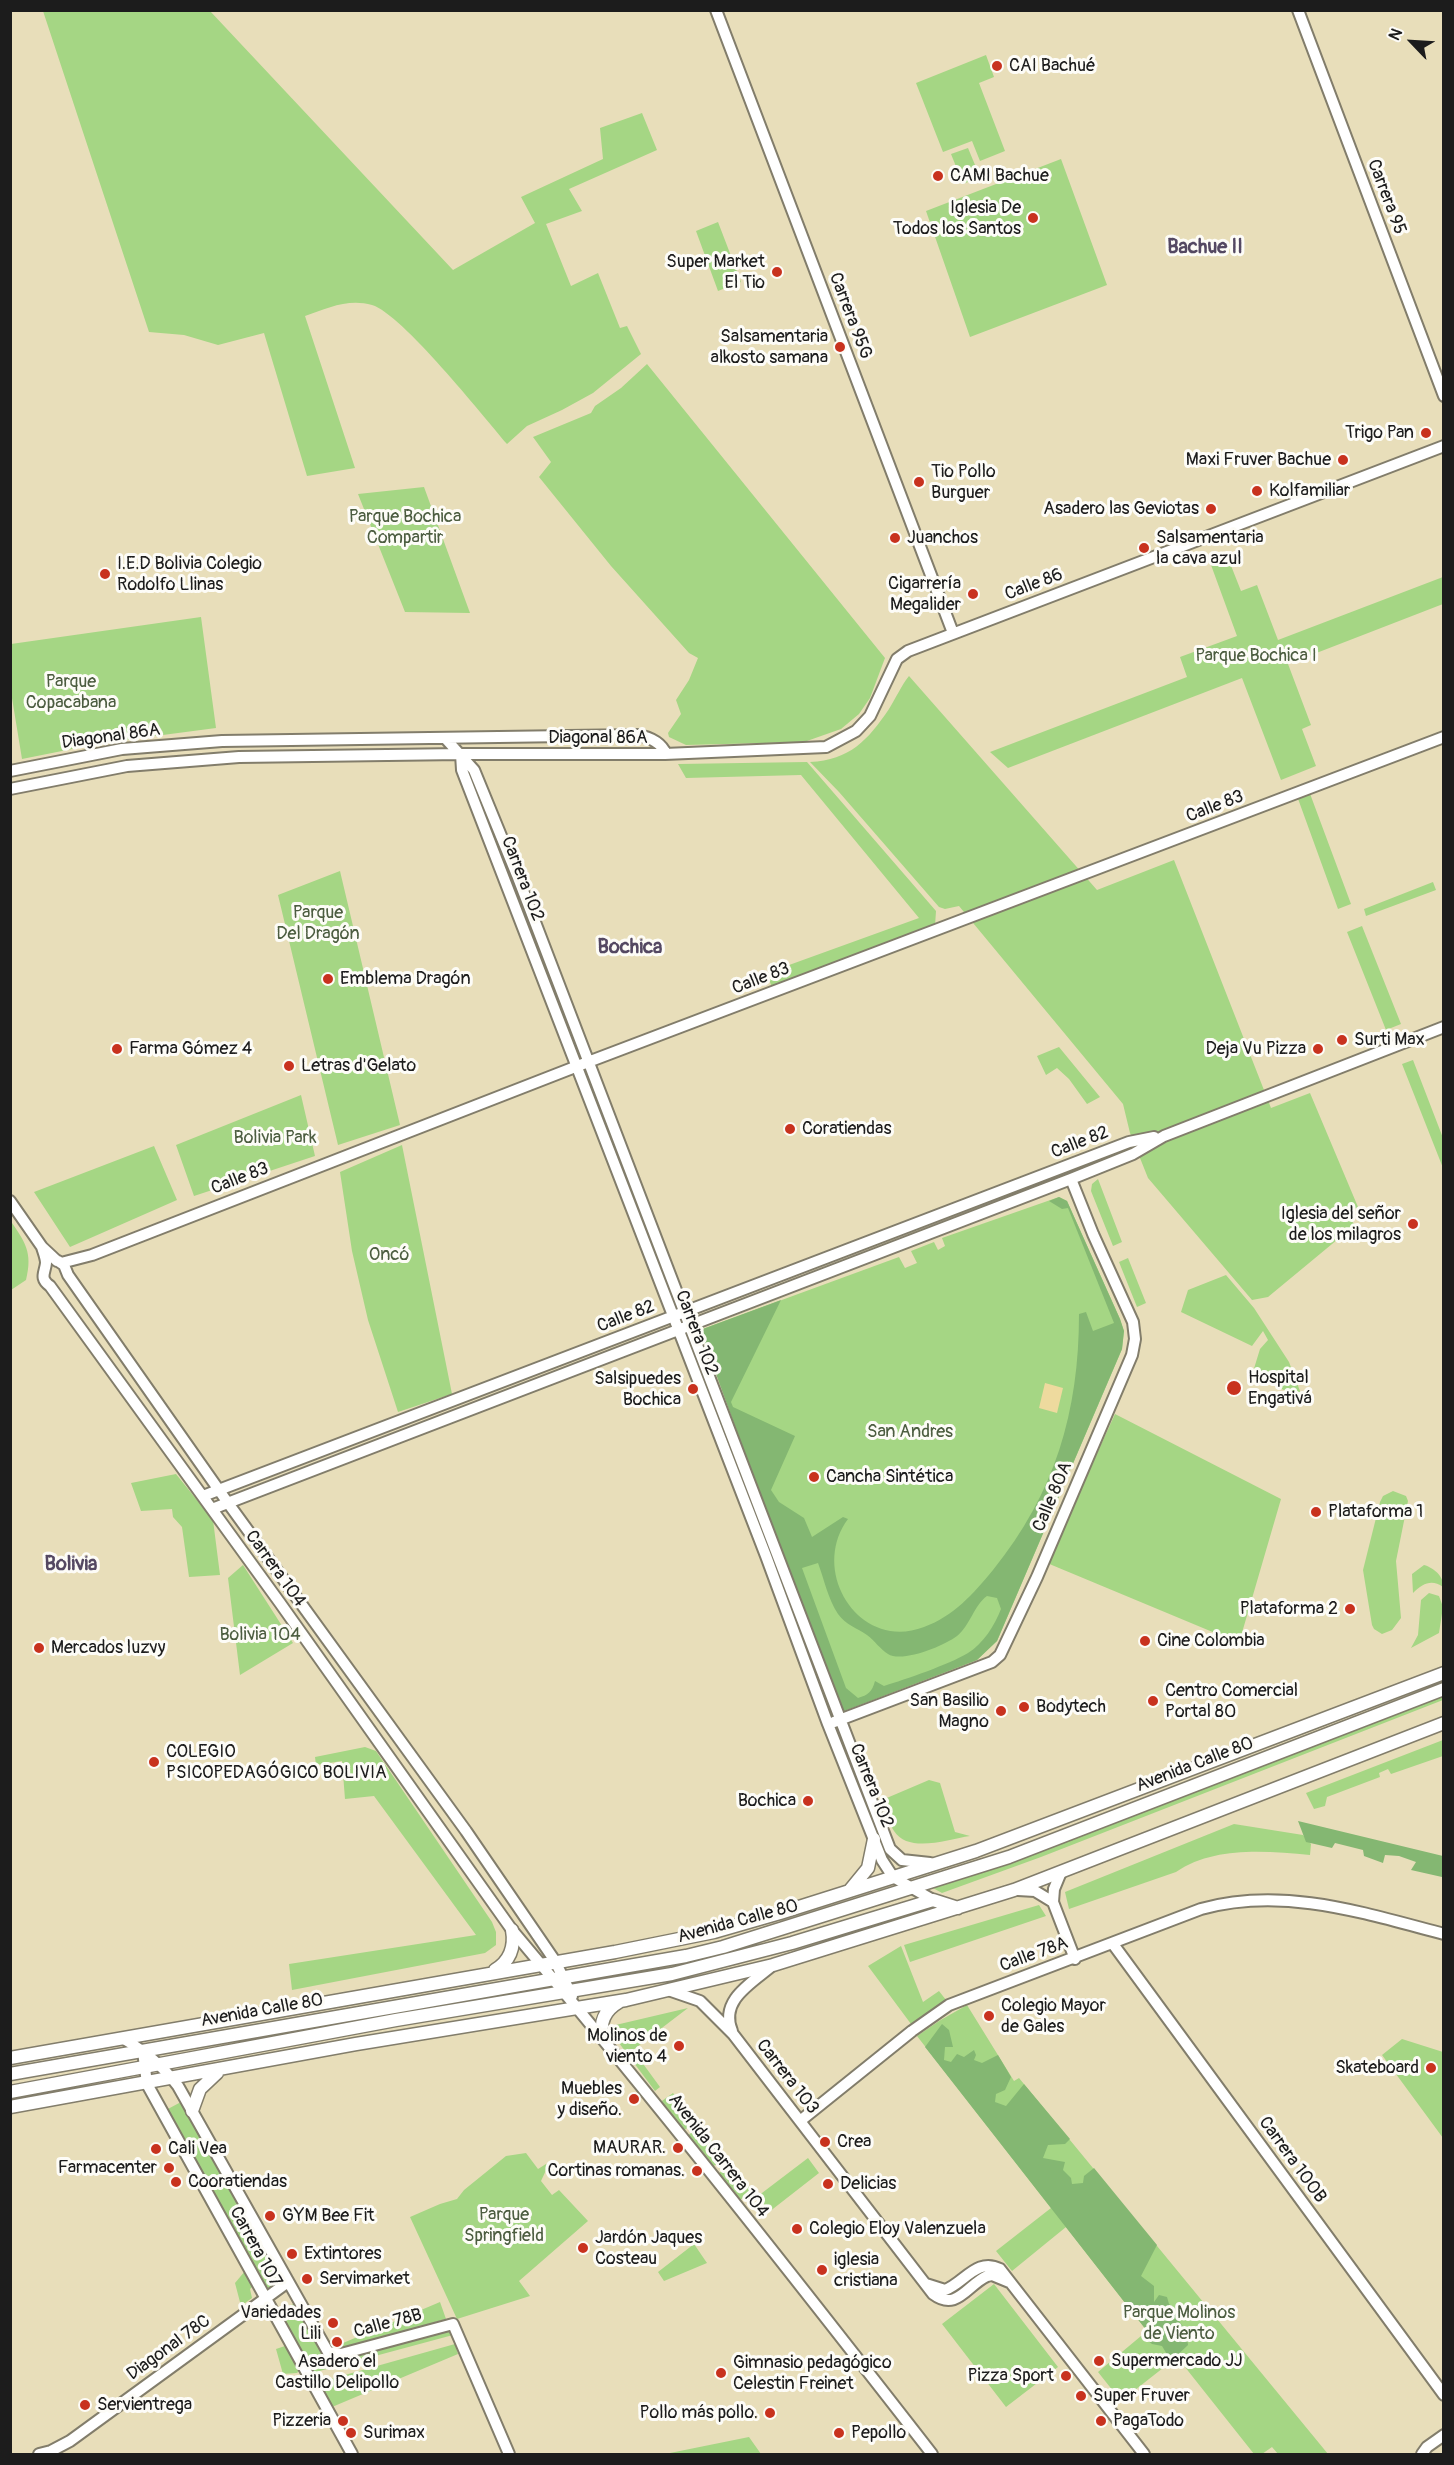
<!DOCTYPE html>
<meta charset="utf-8">
<style>
body{margin:0}
#map{position:relative;width:1454px;height:2465px;overflow:hidden;background:#e8deba;font-family:Pangolin,sans-serif}
canvas{display:block}
.frame{position:absolute;inset:0;border:12px solid #1c1c1c;pointer-events:none}
.north{position:absolute;left:1382px;top:12px;width:60px;height:60px;-webkit-text-stroke:4px #fdfcf7;paint-order:stroke;rotate:295deg;font-size:16px;font-weight:700;line-height:24px;text-align:center;color:#1c1c1c}
.north::after{content:'';display:block;margin:auto;width:21px;height:27px;background:#1c1c1c;clip-path:polygon(50% 0,100% 100%,50% 72%,0 100%)}
</style>
<div id="map">
<canvas width="1454" height="2465"></canvas>
<div class="frame"></div>
<div class="north">N</div>
</div>
<script>
const context = document.querySelector('canvas').getContext('2d');
context.lineJoin = 'round';
function fillPath(path, color) { context.fillStyle = color; context.fill(path, 'evenodd'); }
function strokePath(path, color, width, dash) { context.strokeStyle = color; context.lineWidth = width; context.lineCap = dash ? 'butt' : 'round'; context.setLineDash(dash || []); context.stroke(path); }
function label(font, color, halo, rows, align = 'center') {
  context.font = font + ' Pangolin,sans-serif'; context.lineWidth = 6; context.setLineDash([]); context.textBaseline = 'middle'; context.strokeStyle = halo; context.fillStyle = color; for (const [text, x, y, turn = 0] of rows) {
    context.save(); context.translate(x, y); context.rotate((+turn || 0) * Math.PI / 180); context.textAlign = isNaN(turn) ? turn : align; if (halo) context.strokeText(text, 0, 0); context.fillText(text, 0, 0); context.restore();
  }
}
fillPath(new Path2D(`
 M43,11H210L453,270L535,223L521,197L603,159L600,128L642,113L657,150L569,189L582,211L546,224L571,286L598,273L620,328L627,326L641,354L593,393L562,410L527,426L507,444C483,416 402,314 372,305C349,298 327,308 305,316L355,468L307,476L264,333L218,345L184,335L149,332Z
 M986,55L994,77L979,83L1005,151L980,161L972,141L943,152L916,83Z
 M968,148L980,177L963,184L951,154Z
 M1061,159L1107,285L970,337L926,211Z
 M718,222L741,282L718,291L696,231Z
 M647,364L885,658L870,698L859,714L841,729L804,742L686,745L669,737L668,733L681,714L676,700L689,680L698,658L689,653L611,566L539,477L551,462L533,437L591,413L595,406L621,388Z
 M424,487L470,613L405,612L358,494Z
 M1228,558L1241,591L1257,585L1278,640L1443,577V604L1288,664L1311,725L1302,729L1316,766L1281,780L1242,678L1008,768L990,752L1187,677L1180,657L1237,636L1211,565Z
 M201,617L216,728L102,743L22,759L11,692V644Z
 M909,676L1097,890L1174,860L1271,1108L1310,1093L1358,1207L1345,1213L1355,1225L1268,1297L1252,1300L1148,1178L1130,1133L1123,1104L959,906L945,909L939,907L839,792L810,762C850,760 868,740 889,709C896,698 901,686 909,676Z
 M807,762L936,911L935,926L772,988L767,973L919,918L801,775L686,778L678,764Z
 M1309,791L1351,904L1338,909L1297,796Z
 M340,871L400,1125L338,1145L278,895Z
 M1433,882L1436,890L1366,916L1364,909Z
 M1362,926L1401,1024L1386,1030L1347,932Z
 M1059,1047L1100,1097L1087,1104L1069,1079L1057,1068L1046,1075L1037,1056Z
 M1413,1060L1443,1138V1168L1402,1064Z
 M301,1095L315,1156L194,1196L176,1145Z
 M402,1145L452,1394L398,1412L368,1320L352,1251L340,1172Z
 M154,1146L177,1200L70,1247L34,1192Z
 M1098,1179L1122,1242L1113,1246L1091,1191L1092,1184Z
 M1059,1197L1067,1201L1120,1319L1124,1331L1122,1349L997,1641L977,1660L844,1711L700,1330L899,1257L905,1268L917,1263L911,1251L934,1242L938,1250L945,1246L942,1238Z
 M10,1220C25,1242 33,1252 26,1280L11,1290Z
 M1128,1258L1146,1303L1137,1307L1119,1262Z
 M1226,1275L1254,1308L1289,1362L1303,1399L1252,1375L1260,1349L1268,1340L1263,1331L1252,1346L1181,1312L1188,1290Z
 M1115,1414L1281,1499L1239,1643L1047,1563Z
 M176,1474L213,1520L220,1575L189,1577L182,1527L173,1517L172,1509L141,1511L131,1483Z
 M1393,1491L1406,1496L1408,1501L1396,1561L1401,1618L1392,1630L1382,1634L1374,1629L1372,1625L1363,1570L1380,1502L1383,1496Z
 M243,1565L293,1643L240,1675L228,1578Z
 M1424,1565C1434,1568 1444,1576 1443,1587C1432,1579 1423,1583 1413,1593L1412,1574Z
 M1429,1593L1439,1596L1443,1607L1439,1633L1411,1648L1418,1635L1421,1600Z
 M1443,1695V1700L1041,1857L942,1893L933,1888L1037,1852Z
 M1443,1740V1756L1391,1774L1388,1769L1379,1773L1380,1777L1327,1797L1325,1806L1314,1809L1306,1793Z
 M365,1747L376,1751L492,1922L496,1932V1945L485,1953L292,1990L289,1964L476,1935L374,1796L345,1799L342,1761L316,1765L315,1757Z
 M929,1780L940,1783L955,1832L970,1836C948,1839 909,1854 894,1831C888,1822 885,1810 882,1800Z
 M1234,1824L1303,1835L1311,1844L1310,1855C1266,1851 1214,1846 1176,1872L1069,1909L1065,1892Z
 M1039,1905L1046,1916L910,1962L904,1945Z
 M901,1946L923,2002L939,1991L946,2000L911,2024L868,1966Z
 M967,2005L1014,2081L1019,2078L1328,2454H1278L1272,2447L1262,2454H1254L1177,2357L1121,2401L1098,2372L1147,2331L1066,2227L1012,2271L996,2251L1051,2208L917,2036L939,2021Z
 M688,2008L633,2050L660,2087L655,2091L607,2027Z
 M1402,2039L1443,2052V2138L1382,2055Z
 M673,2093L696,2121L682,2132L659,2103Z
 M181,2102L281,2281L267,2291L166,2110Z
 M701,2126L725,2158L711,2168L687,2136Z
 M526,2153L538,2169L546,2164L548,2166L541,2181L552,2195L559,2190L588,2221L519,2281L530,2296L457,2319L410,2217L440,2204L457,2199L464,2190L506,2156Z
 M808,2158L819,2173L769,2212L758,2196Z
 M730,2164L752,2191L739,2201L718,2174Z
 M694,2244L707,2263L664,2281L658,2272Z
 M245,2271L253,2286L250,2289L252,2298L241,2306L235,2283Z
 M994,2284L1058,2367L1006,2407L942,2324Z
 M440,2302L446,2319L337,2350L336,2346Z
 M295,2303L329,2360L449,2327L453,2335L312,2373L279,2312Z
 M455,2344L458,2354L332,2407L320,2382Z
 M285,2346L300,2370L297,2373L283,2374L276,2349Z
 M749,2437L761,2454H665Z`), '#a5d684');
fillPath(new Path2D(`
 M1059,1197L1067,1201L1120,1319L1124,1331L1122,1349L997,1641L977,1660L844,1711L768,1517L700,1330L781,1300L731,1402L733,1407L795,1436L771,1490L779,1502L804,1518L812,1537L843,1517L848,1519C809,1571 859,1652 924,1627C954,1616 973,1594 993,1570C1055,1493 1079,1412 1079,1314L1086,1312L1093,1331L1114,1323L1068,1208L1062,1209L1049,1201ZM818,1563C824,1579 828,1599 838,1614C846,1625 857,1628 867,1635C875,1641 880,1649 888,1654C902,1663 944,1646 957,1636C970,1626 974,1605 987,1596L997,1598L1001,1609C995,1625 983,1644 968,1653C948,1665 906,1679 884,1686L875,1681C872,1692 868,1695 858,1698L846,1688L802,1568Z
 M1298,1821L1443,1856V1875L1442,1877L1411,1870L1416,1862L1399,1856L1385,1855L1383,1863L1364,1856L1363,1850L1335,1843L1332,1848L1306,1842Z
 M942,2024L949,2030L953,2047H945L944,2060L951,2062L957,2054L964,2057L974,2050L976,2055L974,2060L982,2063L998,2055L1011,2077L1005,2090L996,2094L995,2102L1006,2106L1024,2084L1070,2139L1065,2144L1048,2145L1043,2158L1065,2162L1063,2170L1071,2178L1072,2184L1083,2183L1084,2176L1094,2168L1157,2245L1141,2276L1154,2286V2302L1159,2295L1167,2297L1169,2304L1180,2313L1178,2320L1186,2330L1188,2345L1171,2361L1162,2346L1152,2344L1142,2336L1147,2331L925,2047Z`), '#84b772');
fillPath(new Path2D(`
 M1045,1383L1063,1388L1057,1413L1039,1408Z`), '#eeda9e');
const secondary = new Path2D(`
 M716,10L953,633
 M1298,10L1444,396
 M445,738L474,770L517,875L890,1849L902,1860L930,1863
 M461,754L462,770L766,1556L828,1724L882,1860L893,1877L933,1900
 M10,771L122,749L222,741L637,735C649,737 661,742 666,754
 M10,789L127,766L239,757L461,754H665L826,747L856,731L870,716L897,659L908,651L1444,446
 M10,1201L42,1247L57,1261
 M42,1247C43,1251 46,1258 46,1263C45,1273 39,1278 50,1286L280,1603L512,1930C656,2101 795,2278 932,2454
 M58,1261L64,1265L68,1275L228,1503L466,1831L555,1961L572,1996
 M61,1263L92,1255L588,1062L1444,737
 M203,1496L1129,1142L1154,1137
 M212,1509L1071,1179L1133,1154L1164,1136L1444,1027
 M834,1722L992,1662L1000,1655L1037,1577L1132,1355L1135,1339L1133,1322L1093,1234L1071,1179
 M1061,1872L1054,1889L1053,1902L1075,1959
 M1018,1890L1035,1891L1053,1902
 M1113,1944L1444,2395
 M671,1991L700,2001L733,2034L933,2294C957,2312 967,2285 987,2276L992,2275L1009,2282
 M732,2031C719,2000 752,1983 773,1965
 M122,2038C145,2051 162,2065 178,2086L328,2352L341,2354L453,2324L509,2454
 M143,2051L147,2084L352,2454
 M800,2121L912,2031L949,2005L1201,1909C1283,1886 1364,1913 1444,1934
 M926,2284L945,2290C964,2283 977,2257 1000,2269L1144,2454
 M39,2454L51,2451L70,2441L288,2282
 M1422,2454L1427,2447L1444,2435`);
const highway = new Path2D(`
 M850,1890L868,1868L874,1839
 M495,1970C510,1961 515,1947 512,1930
 M603,2038C599,2022 605,2010 619,2002
 M10,2058L615,1952L714,1932L780,1913L976,1851L1444,1673
 M10,2074L686,1956L723,1947L1009,1857L1444,1689
 M10,2092L396,2020L672,1974L792,1943L933,1900L958,1908
 M10,2107L356,2044L626,2000L773,1965L1014,1890L1444,1723
 M192,2111L200,2089L217,2073`);
strokePath(secondary, '#827d6b', 14);
strokePath(highway, '#827d6b', 15);
strokePath(secondary, '#fff', 10);
strokePath(highway, '#fff', 12);
for (const [x, y, r, color] of [
 [997,66,6,"#c8321e"],
 [938,176,6,"#c8321e"],
 [1033,218,6,"#c8321e"],
 [777,272,6,"#c8321e"],
 [840,347,6,"#c8321e"],
 [1426,433,6,"#c8321e"],
 [1343,460,6,"#c8321e"],
 [919,482,6,"#c8321e"],
 [1257,491,6,"#c8321e"],
 [1211,509,6,"#c8321e"],
 [895,538,6,"#c8321e"],
 [1144,548,6,"#c8321e"],
 [105,574,6,"#c8321e"],
 [973,594,6,"#c8321e"],
 [328,979,6,"#c8321e"],
 [1342,1040,6,"#c8321e"],
 [117,1049,6,"#c8321e"],
 [1318,1049,6,"#c8321e"],
 [289,1066,6,"#c8321e"],
 [790,1129,6,"#c8321e"],
 [1413,1224,6,"#c8321e"],
 [1234,1388,8,"#c8321e"],
 [693,1389,6,"#c8321e"],
 [814,1477,6,"#c8321e"],
 [1316,1512,6,"#c8321e"],
 [1350,1609,6,"#c8321e"],
 [1145,1641,6,"#c8321e"],
 [39,1648,6,"#c8321e"],
 [1153,1701,6,"#c8321e"],
 [1024,1707,6,"#c8321e"],
 [1001,1711,6,"#c8321e"],
 [154,1762,6,"#c8321e"],
 [808,1801,6,"#c8321e"],
 [989,2016,6,"#c8321e"],
 [679,2046,6,"#c8321e"],
 [1431,2068,6,"#c8321e"],
 [634,2099,6,"#c8321e"],
 [825,2142,6,"#c8321e"],
 [678,2148,6,"#c8321e"],
 [156,2149,6,"#c8321e"],
 [169,2168,6,"#c8321e"],
 [697,2171,6,"#c8321e"],
 [176,2182,6,"#c8321e"],
 [828,2184,6,"#c8321e"],
 [270,2216,6,"#c8321e"],
 [797,2229,6,"#c8321e"],
 [583,2248,6,"#c8321e"],
 [292,2254,6,"#c8321e"],
 [822,2270,6,"#c8321e"],
 [307,2279,6,"#c8321e"],
 [333,2323,6,"#c8321e"],
 [337,2342,6,"#c8321e"],
 [1099,2361,6,"#c8321e"],
 [721,2373,6,"#c8321e"],
 [1066,2376,6,"#c8321e"],
 [1081,2396,6,"#c8321e"],
 [85,2405,6,"#c8321e"],
 [770,2413,6,"#c8321e"],
 [343,2421,6,"#c8321e"],
 [1101,2421,6,"#c8321e"],
 [351,2433,6,"#c8321e"],
 [839,2433,6,"#c8321e"]
]) { const dot = new Path2D(); dot.arc(x, y, r, 0, 2 * Math.PI); context.fillStyle = color; context.fill(dot); strokePath(dot, '#fdfcf7', 2); }
label('18px', '#1c1c1c', '#fdfcf7', [
 ["CAI Bachué",1009,66],
 ["CAMI Bachue",950,176],
 ["Iglesia De",1021,208,"right"],
 ["Todos los Santos",1021,229,"right"],
 ["Super Market",765,262,"right"],
 ["El Tio",765,283,"right"],
 ["Salsamentaria",828,337,"right"],
 ["alkosto samana",828,358,"right"],
 ["Trigo Pan",1414,433,"right"],
 ["Maxi Fruver Bachue",1331,460,"right"],
 ["Tio Pollo",931,472],
 ["Burguer",931,493],
 ["Kolfamiliar",1269,491],
 ["Asadero las Geviotas",1199,509,"right"],
 ["Juanchos",907,538],
 ["Salsamentaria",1156,538],
 ["la cava azul",1156,559],
 ["I.E.D Bolivia Colegio",117,564],
 ["Rodolfo Llinas",117,585],
 ["Cigarrería",961,584,"right"],
 ["Megalider",961,605,"right"],
 ["Emblema Dragón",340,979],
 ["Surti Max",1354,1040],
 ["Farma Gómez 4",129,1049],
 ["Deja Vu Pizza",1306,1049,"right"],
 ["Letras d'Gelato",301,1066],
 ["Coratiendas",802,1129],
 ["Iglesia del señor",1401,1214,"right"],
 ["de los milagros",1401,1235,"right"],
 ["Hospital",1248,1378],
 ["Engativá",1248,1399],
 ["Salsipuedes",681,1379,"right"],
 ["Bochica",681,1400,"right"],
 ["Cancha Sintética",826,1477],
 ["Plataforma 1",1328,1512],
 ["Plataforma 2",1338,1609,"right"],
 ["Cine Colombia",1157,1641],
 ["Mercados luzvy",51,1648],
 ["Centro Comercial",1165,1691],
 ["Portal 80",1165,1712],
 ["San Basilio",989,1701,"right"],
 ["Magno",989,1722,"right"],
 ["Bodytech",1036,1707],
 ["COLEGIO",166,1752],
 ["PSICOPEDAGÓGICO BOLIVIA",166,1773],
 ["Bochica",796,1801,"right"],
 ["Colegio Mayor",1001,2006],
 ["de Gales",1001,2027],
 ["Molinos de",667,2036,"right"],
 ["viento 4",667,2057,"right"],
 ["Skateboard",1419,2068,"right"],
 ["Muebles",622,2089,"right"],
 ["y diseño.",622,2110,"right"],
 ["Crea",837,2142],
 ["MAURAR.",666,2148,"right"],
 ["Cali Vea",168,2149],
 ["Farmacenter",157,2168,"right"],
 ["Cortinas romanas.",685,2171,"right"],
 ["Cooratiendas",188,2182],
 ["Delicias",840,2184],
 ["GYM Bee Fit",282,2216],
 ["Colegio Eloy Valenzuela",809,2229],
 ["Jardón Jaques",595,2238],
 ["Costeau",595,2259],
 ["Extintores",304,2254],
 ["iglesia",834,2260],
 ["cristiana",834,2281],
 ["Servimarket",319,2279],
 ["Variedades",321,2313,"right"],
 ["Lili",321,2334,"right"],
 ["Supermercado JJ",1111,2361],
 ["Asadero el",337,2362,"center"],
 ["Castillo Delipollo",337,2383,"center"],
 ["Gimnasio pedagógico",733,2363],
 ["Celestin Freinet",733,2384],
 ["Pizza Sport",1054,2376,"right"],
 ["Super Fruver",1093,2396],
 ["Servientrega",97,2405],
 ["Pollo más pollo.",758,2413,"right"],
 ["Pizzeria",331,2421,"right"],
 ["PagaTodo",1113,2421],
 ["Surimax",363,2433],
 ["Pepollo",851,2433]
], 'left');
label('18px', '#1c1c1c', '#fdfcf7', [
 ["Carrera 95",1386,197,69],
 ["Carrera 95G",850,316,69],
 ["Calle 86",1034,585,-21],
 ["Diagonal 86A",111,737,-8],
 ["Diagonal 86A",598,738],
 ["Calle 83",1215,807,-21],
 ["Carrera 102",522,879,69],
 ["Calle 83",761,979,-21],
 ["Calle 82",1080,1143,-21],
 ["Calle 83",240,1179,-21],
 ["Calle 82",626,1317,-21],
 ["Carrera 102",696,1333,69],
 ["Calle 80A",1053,1497,-67],
 ["Carrera 104",275,1569,54],
 ["Avenida Calle 80",1195,1765,-21],
 ["Carrera 102",871,1786,68],
 ["Avenida Calle 80",738,1922,-15],
 ["Calle 78A",1034,1955,-20],
 ["Avenida Calle 80",262,2011,-10],
 ["Carrera 103",787,2077,52],
 ["Avenida Carrera 104",718,2156,52],
 ["Carrera 100B",1292,2160,54],
 ["Carrera 107",255,2247,61],
 ["Calle 78B",388,2324,-15],
 ["Diagonal 78C",169,2348,-36]
]);
label('18px', '#4c5d40', '#fdfcf7', [
 ["Parque Bochica",405,517],
 ["Compartir",405,538],
 ["Parque Bochica I",1256,656],
 ["Parque",71,682],
 ["Copacabana",71,703],
 ["Parque",318,913],
 ["Del Dragón",318,934],
 ["Bolivia Park",275,1138],
 ["Oncó",389,1255],
 ["San Andres",910,1432],
 ["Bolivia 104",260,1635],
 ["Parque",504,2215],
 ["Springfield",504,2236],
 ["Parque Molinos",1179,2313],
 ["de Viento",1179,2334]
]);
label('bold 20px', '#544862', '#fdfcf7', [
 ["Bachue II",1205,248],
 ["Bochica",630,948],
 ["Bolivia",71,1565]
]);
</script>
